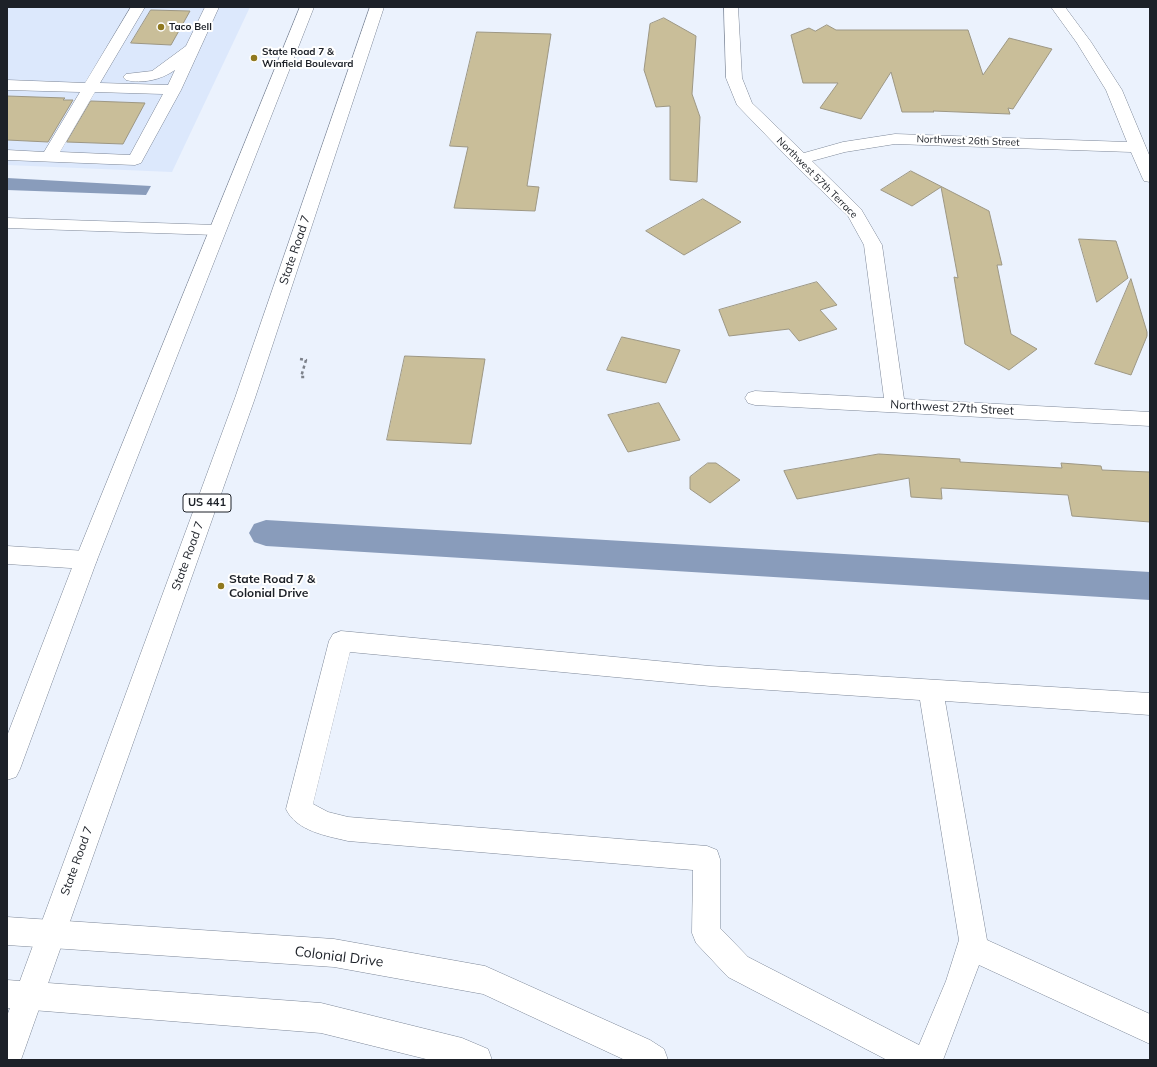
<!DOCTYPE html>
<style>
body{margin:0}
#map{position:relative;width:1157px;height:1067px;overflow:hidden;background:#ebf2fd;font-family:Mulish,sans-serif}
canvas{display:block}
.frame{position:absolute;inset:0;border:8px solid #1d2128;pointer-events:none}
</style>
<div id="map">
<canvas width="1157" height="1067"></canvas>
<div class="frame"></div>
</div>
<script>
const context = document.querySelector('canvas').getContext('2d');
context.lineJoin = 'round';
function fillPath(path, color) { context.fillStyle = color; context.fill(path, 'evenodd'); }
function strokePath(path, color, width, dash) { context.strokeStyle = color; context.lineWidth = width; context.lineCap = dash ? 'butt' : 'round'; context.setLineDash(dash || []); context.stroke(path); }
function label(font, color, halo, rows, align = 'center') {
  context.font = font + ' Mulish,sans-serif'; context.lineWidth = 4; context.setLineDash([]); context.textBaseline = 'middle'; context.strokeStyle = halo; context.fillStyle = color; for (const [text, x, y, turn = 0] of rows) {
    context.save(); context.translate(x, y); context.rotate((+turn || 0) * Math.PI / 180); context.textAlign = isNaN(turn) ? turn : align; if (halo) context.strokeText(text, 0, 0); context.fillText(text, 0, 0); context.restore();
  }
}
fillPath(new Path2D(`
 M7,7H250L172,172L7,165Z`), '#dce8fc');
fillPath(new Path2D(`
 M7,178L151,186L146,195L7,190Z`), '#899cbb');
fillPath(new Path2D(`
 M266,520L1150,572V600L266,546L254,542L249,533L254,524Z`), '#899cbb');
const building = new Path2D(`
 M151,10L190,11L171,45L131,43Z
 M664,18L696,36L692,94L700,117L697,182L670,180V106L656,107L644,70L650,24Z
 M827,25L836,30H968L983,75L1009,38L1052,49L1013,109L1008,108L1010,114L933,111L934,112H902L891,72L861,119L820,108L838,83H803L791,35L809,28L815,31Z
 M477,32L551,34L527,186L539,187L535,211L454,208L468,147L450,146Z
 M7,96L65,98L63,100H73L48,142L7,140Z
 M91,101L145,103L123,144L67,142Z
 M911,171L989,211L1002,265H997L1011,334L1037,349L1009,370L965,344L954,277L958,278L941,187L912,206L881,190Z
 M703,199L741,222L684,255L646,231Z
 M1079,239L1116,241L1128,278L1097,302Z
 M1131,279L1147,332V336L1131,375L1095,364Z
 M817,282L837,305L820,310L837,329L799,341L789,329L729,336L719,310Z
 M622,337L680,350L666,383L607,370Z
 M405,356L485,359L471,444L387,440Z
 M659,403L680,440L628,452L608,415Z
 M879,454L960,459V462L1062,468L1061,463L1101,466L1102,470L1150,472V522L1072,516L1068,495L941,488L942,499L911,497L909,478L797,499L784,471Z
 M708,463H716L740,480L710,503L690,489V477Z`);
fillPath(building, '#c9be99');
strokePath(building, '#9d9784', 1);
const minor = new Path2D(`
 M131,7H145L100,83L168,85L175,70C161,80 142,84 126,80L123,77L126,74L152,71L186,46L205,7H219L181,90L141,163L135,165L7,160V150L44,152L80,92L7,90V80L85,83ZM95,92L163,94L130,155L60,152Z
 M724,7H738L742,78L752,103L804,153L843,142L895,134L1127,142L1106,90L1077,43L1051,7H1065L1091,42L1122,90L1150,157V182L1144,181L1142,177L1131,152L895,144L845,152L812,161L861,209L882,245L904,399L1150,412V426L755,405L748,403L745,398L748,393L755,391L884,398L864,245L848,216L793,163L737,105L726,78Z
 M7,218L216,225L222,226L225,230L222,234L216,235L7,228Z
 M7,546L86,551L94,554L97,560L94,566L86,569L7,564Z
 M341,631L710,666L1150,693V715L945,701L987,940L1150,1014V1044L979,965L943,1060H887L728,977L696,943L692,933L693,870L348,841C327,836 296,831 286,809L329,641L333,634ZM350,652L710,686L920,700L959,940L946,981L919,1045L748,957L720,928V859L717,850L707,846L348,817L328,812L313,804Z
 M7,917L334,939L485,966L650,1040L664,1049L668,1060H625L483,994L334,967L7,945Z
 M7,980L321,1003L462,1038L488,1049L492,1060H430L321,1033L7,1008Z`);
const major = new Path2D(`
 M300,7H314L97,560L20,769L16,777L7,780V736L75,560Z
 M370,7H384L255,398L22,1057L21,1060H7V1016L235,398Z`);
strokePath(minor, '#7d8798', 1);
strokePath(major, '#7d8798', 1);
strokePath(new Path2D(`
 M300,359L306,360L301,377H306`), '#7d828b', 2.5, [3, 3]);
fillPath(minor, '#fff');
fillPath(major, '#fff');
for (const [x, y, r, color] of [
 [161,27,4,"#90791f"],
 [254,58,4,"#90791f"],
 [221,586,4,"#90791f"]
]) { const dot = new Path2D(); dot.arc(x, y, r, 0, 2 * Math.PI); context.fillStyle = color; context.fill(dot); strokePath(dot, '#fff', 1.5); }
label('bold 10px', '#1d2128', '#fff', [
 ["Taco Bell",169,27],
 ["State Road 7 &",262,52],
 ["Winfield Boulevard",262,64]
], 'left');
label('10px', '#1d2128', '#fff', [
 ["Northwest 26th Street",968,141,2],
 ["Northwest 57th Terrace",817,178,45]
]);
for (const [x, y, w] of [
 [207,503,48]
]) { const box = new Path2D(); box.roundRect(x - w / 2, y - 9, w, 18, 3); context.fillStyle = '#fff'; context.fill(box); strokePath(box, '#1d2128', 1); }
label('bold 11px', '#1d2128', null, [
 ["US 441",207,503]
]);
label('12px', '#1d2128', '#fff', [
 ["State Road 7",295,250,-71],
 ["Northwest 27th Street",952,408,3],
 ["State Road 7",188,556,-70],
 ["State Road 7",77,861,-70]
]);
label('bold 12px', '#1d2128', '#fff', [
 ["State Road 7 &",229,579],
 ["Colonial Drive",229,593]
], 'left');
label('14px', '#1d2128', '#fff', [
 ["Colonial Drive",339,957,7]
]);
</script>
